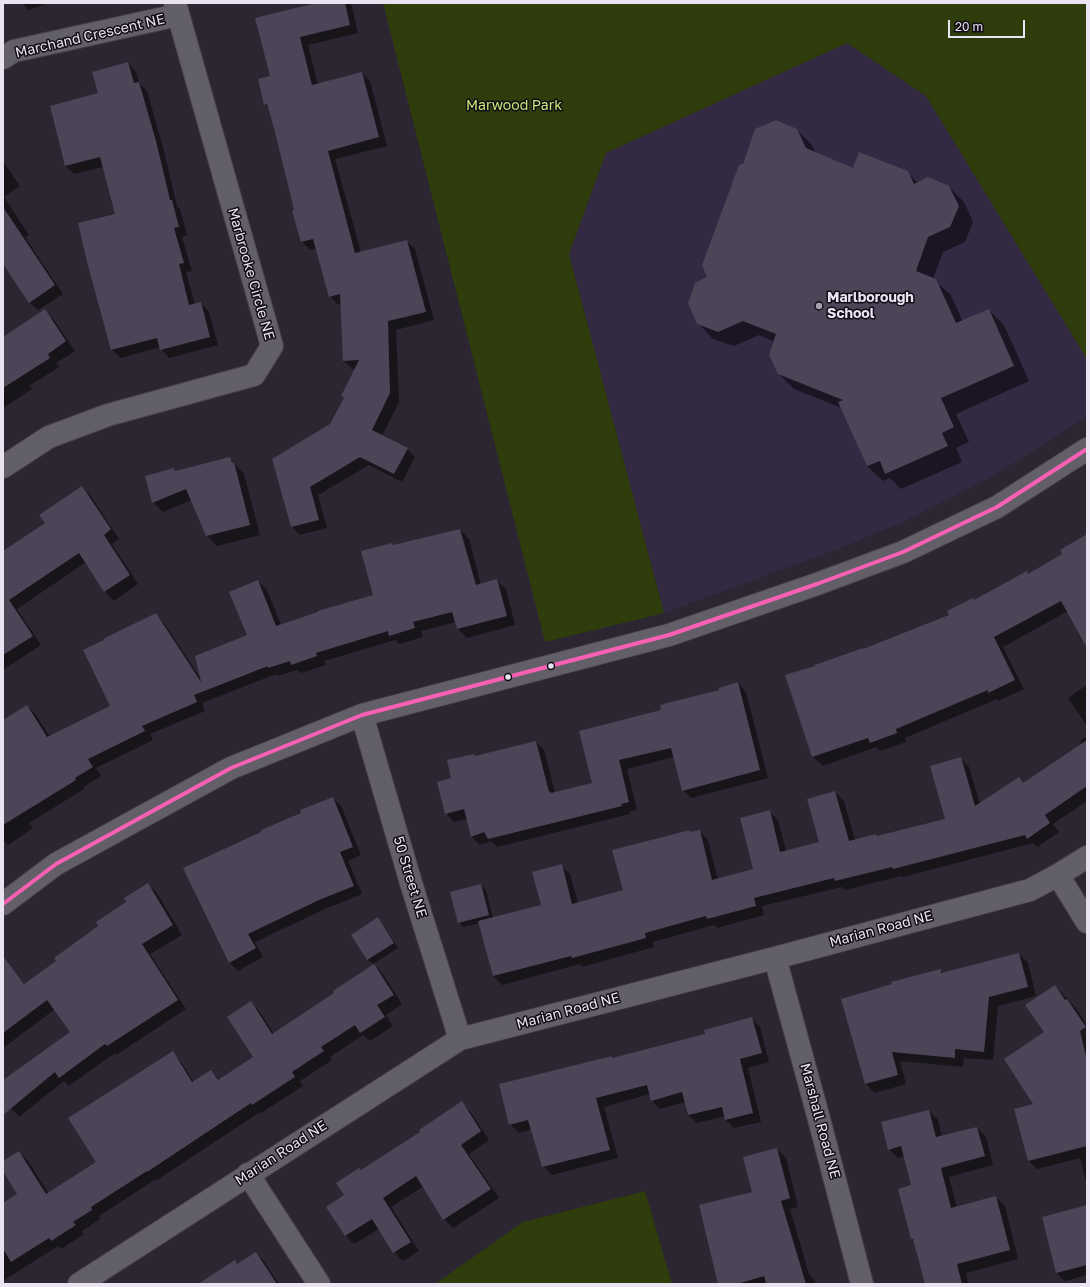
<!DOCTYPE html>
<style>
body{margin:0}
#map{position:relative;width:1090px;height:1287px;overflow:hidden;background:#2b2632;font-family:"Golos Text",sans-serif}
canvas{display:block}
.frame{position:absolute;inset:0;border:4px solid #e9e3f2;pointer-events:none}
.scale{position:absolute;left:948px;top:20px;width:77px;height:18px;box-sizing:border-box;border:2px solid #e9e3f2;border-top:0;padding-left:5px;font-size:12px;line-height:14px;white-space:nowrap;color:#e9e3f2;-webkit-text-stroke:3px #110d17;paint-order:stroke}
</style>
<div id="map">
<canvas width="1090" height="1287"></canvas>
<div class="frame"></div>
<div class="scale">20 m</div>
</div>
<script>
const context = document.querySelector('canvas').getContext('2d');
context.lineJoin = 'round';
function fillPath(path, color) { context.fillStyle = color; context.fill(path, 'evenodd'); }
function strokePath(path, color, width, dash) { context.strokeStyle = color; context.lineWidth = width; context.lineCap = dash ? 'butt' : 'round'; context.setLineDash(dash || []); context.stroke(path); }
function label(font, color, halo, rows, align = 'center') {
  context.font = font + ' "Golos Text",sans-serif'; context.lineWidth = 3; context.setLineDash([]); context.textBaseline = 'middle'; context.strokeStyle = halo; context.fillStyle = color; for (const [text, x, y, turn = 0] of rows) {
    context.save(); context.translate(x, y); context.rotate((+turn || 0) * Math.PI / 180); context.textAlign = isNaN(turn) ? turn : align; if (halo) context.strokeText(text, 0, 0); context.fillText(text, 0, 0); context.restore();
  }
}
fillPath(new Path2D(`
 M847,43L926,96L1087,359V416L995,475L903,522L841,548L664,613L569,254L606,153Z`), '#332942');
fillPath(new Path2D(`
 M383,3H1087V359L926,96L847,43L606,153L569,254L664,613L545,642Z
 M645,1191L672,1284H435L523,1222Z`), '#2f3c0b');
fillPath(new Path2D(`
 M23,3H49L28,10Z
 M315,3H351L358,33L308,45L318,85L362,73L370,81L387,146L335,159L361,252L406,241L415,249L434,320L396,330L399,402L382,436L407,449L415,457L402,482L369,465L318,495L327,528L300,535L292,527L331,425L345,398L356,369H353L344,361L341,304L338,305L330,296L317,248L310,250L302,242L296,210L269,108L265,104L272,77Z
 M128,63L136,72L140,84L147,91L164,151L177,206L180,209L187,235L182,237L192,271L186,272L195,305L201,303L209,312L218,345L169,358L160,347L121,358L112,350L88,262L116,215L103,167L74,174L65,166L99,94Z
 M796,129L812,145L816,154L853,169L907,172L918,183L949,187L964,202L973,222L965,242L943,252L933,279L951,295L963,322L989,310L1004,325L1029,381L956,414L969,442L956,448L962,462L901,489L890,478L883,481L867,466L842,408L794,389L779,374L775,342L759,335L734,346L713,339L698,323L709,278L743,165Z
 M3,161L20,186L4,197L29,235L25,237L63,294L38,310L29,302L3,262Z
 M45,311L54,320L75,351L56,363L59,367L29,386L32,389L3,408V338Z
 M230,459L244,474L260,535L217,546L207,536L192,500L163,512L153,502L174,469L177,472Z
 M82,487L91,496L119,539L112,544L138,584L114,601L105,592L86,562L17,609L41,645L3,670V553L46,524Z
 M460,530L469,539L481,585L497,581L506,589L515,625L467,638L458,629L456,622L421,631L423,637L399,644L395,640L324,661L326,665L301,673L297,670L278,676L276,674L202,703L205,711L150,734L153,740L96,768L101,776L83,787L84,789L29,823L33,828L8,845L3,840V721L27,706L36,715L50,737L112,706L156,615L164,623L201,679L248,636L258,581L267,590L281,625L375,595L394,546Z
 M1087,535V640L1068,611L1003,647L1024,689L998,701L997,699L905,738L906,742L880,751L876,747L823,766L813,757L786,676L816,667L864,650L950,616L1027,573L1029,574L1063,554Z
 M738,683L746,692L768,778L691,798L683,790L674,757L627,769L637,810L629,812L630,814L497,847L491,841L480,845L472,837L467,819L454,822L446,813L453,779L474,755L477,757L536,742L544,750L555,793L593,784L662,710Z
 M1087,685V726L1068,698Z
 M1087,736V801L1053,824L1059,832L1037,847L1033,843L903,877L901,876L845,890L842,887L762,906L764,915L717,928L714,925L653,942L654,947L582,967L580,964L502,985L493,976L480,923L463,927L459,922L481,885L486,890L493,918L542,906L561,865L570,874L578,903L624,891L689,831L691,833L699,831L708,840L718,880L754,870L769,811L778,820L786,851L820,843L835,792L844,801L855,840L878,837L946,820L960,758L969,767L980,804L1019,779L1024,784L1082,745L1080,741Z
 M332,798L341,806L361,855L348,861L362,894L327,908L255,942L263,957L238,971L230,963L184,869L302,814Z
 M148,884L157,893L182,935L150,954L186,1009L116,1055L115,1053L69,1086L64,1081L19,1117L3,1099V1081L71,1032L55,1009L3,1048V980L14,972L25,984L57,962Z
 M378,918L382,923L398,948L373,964L383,974L402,1004L386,1015L393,1026L370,1041L363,1035L330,1057L332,1060L300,1081L303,1086L261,1113L260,1112L157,1180L156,1179L99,1216L100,1219L82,1231L84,1234L61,1249L58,1246L3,1281V1223L47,1213L3,1170V1162L19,1152L28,1161L49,1194L97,1162L172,1053L181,1062L194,1082L211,1071L219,1080L254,1057L251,1003L260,1012L274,1034L336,994L374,965L368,960L352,935Z
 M1019,954L1028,963L1036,996L998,1006L993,1060L964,1058L963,1067L900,1061L906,1084L875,1093L866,1084L940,970L943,973Z
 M1055,986L1076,1008L1087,1025V1186L1080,1158L1037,1169L1028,1160L1046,1032Z
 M751,1018L760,1027L769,1062L748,1068L761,1122L734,1128L726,1120L725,1116L697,1123L688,1115L685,1102L660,1109L652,1101L650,1094L604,1107L618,1158L552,1175L543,1166L532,1129L519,1133L510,1124L611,1057L613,1058L706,1035Z
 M461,1103L470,1111L489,1140L469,1154L499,1198L453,1228L444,1219L424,1186L391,1207L419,1251L403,1261L394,1252L379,1229L354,1244L346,1236L327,1207L345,1196L361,1171L422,1132Z
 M929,1111L938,1120L942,1137L977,1128L986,1137L993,1165L949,1177L957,1208L996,1197L1005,1206L1018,1259L966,1273L968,1284H926L915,1242L912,1239L913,1186L905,1156L898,1158L889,1149Z
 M777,1149L786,1158L798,1207L790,1209L809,1274L815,1281L816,1284H719L753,1192Z
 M1087,1206V1275L1065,1281L1057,1273Z
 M256,1253L264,1261L279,1284H201L235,1261L238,1264Z`), '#0007');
fillPath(new Path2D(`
 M316,3H345L350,25L300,37L312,85L362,72L379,137L328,151L355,253L407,240L426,312L388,321L390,393L372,430L408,448L394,474L360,457L310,487L319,520L291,527L272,459L330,424L344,398L341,396L359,360L343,361L340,294L329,297L313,239L301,242L292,211L294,210L290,193L274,128L267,104L264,105L258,79L270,76L255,18Z
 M128,62L134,83L139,82L156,141L170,200H172L179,227L174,228L184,263L179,264L189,305L201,302L210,337L160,350L157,338L111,350L87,262L78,223L115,214L100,157L65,166L50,106L98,93L92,72Z
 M776,120L797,129L806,148L853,168L859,152L908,171L914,184L928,177L949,186L959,206L950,227L928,237L916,271L936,279L956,323L989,309L1014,366L941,398L954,427L942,433L948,446L885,474L880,461L867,466L838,402L843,400L778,374L769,355L776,334L743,321L718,332L697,324L688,303L695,283L707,277L702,265L739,165L743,164L755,129Z
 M3,207L55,285L29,303L3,264Z
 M45,309L66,341L48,354L50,358L3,388V337Z
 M230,457L232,463L234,462L250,525L206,536L186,489L152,503L145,476L174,468L175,471Z
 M82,486L111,529L104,535L130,575L104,592L79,553L9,600L33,636L3,655V551L45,523L39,515Z
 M460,529L476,585L497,579L507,616L457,629L452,612L413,622L415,628L389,636L388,631L316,653L317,656L291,665L290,661L268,668V666L194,695L197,702L142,726L145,731L88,759L93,767L75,778L76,780L3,825V720L27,705L47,737L110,706L83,650L104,640L103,639L156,613L201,682L195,656L247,635L229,592L258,580L276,626L318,612V611L373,595L361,551L392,543L393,545Z
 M1087,534V648L1061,601L994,637L1015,680L988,693V690L896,729L897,733L870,743L868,738L812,757L785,675L815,666V665L863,648V649L949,615L947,611L973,598L974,600L1027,571L1028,574L1062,554L1060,550Z
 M738,682L760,770L682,791L671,748L619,760L629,802L621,804L622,806L488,839L484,832L471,837L464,809L445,814L437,782L451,778L447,760L474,754L475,756L536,741L549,792L550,791L551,793L592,783L579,731L661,710L660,705L719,690V688Z
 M1087,740V786L1045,815L1050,823L1027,839L1025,835L893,869L892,867L835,881L834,878L754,898L756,906L707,919L706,916L645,933L646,938L572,958L571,956L493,976L478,921L541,905L532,872L562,864L572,904L623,890L612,850L690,830V832L700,830L712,880L753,869L740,818L770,810L780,852L819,842L807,799L835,791L849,841L876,834L877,836L945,819L930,766L961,757L975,806L1019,777L1023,783Z
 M333,797L353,847L340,852L354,886L319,900L248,934L256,948L229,963L183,868L261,832V830L301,813L300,810Z
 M148,883L173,925L142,944L178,1000L107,1046L105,1044L59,1078L55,1072L3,1115V1080L70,1032L47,1000L3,1033V956L24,984L56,961L54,958L98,926L96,922L126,902L124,898Z
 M481,884L489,915L458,923L450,892Z
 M378,917L394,943L367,960L351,935Z
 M1019,953L1028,987L989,997L984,1052L955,1049V1058L892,1052L898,1075L865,1084L841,999L892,984L891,982L941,969V973Z
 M374,964L394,995L377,1005L385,1017L360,1033L355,1025L321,1047L324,1051L292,1072L295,1077L252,1105L251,1103L147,1172V1171L91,1207L92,1210L73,1222L76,1225L51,1241L49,1238L11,1262L3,1249V1203L17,1194L3,1171V1161L19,1151L46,1194L96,1162L68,1118L173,1051L192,1082L211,1070L218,1080L253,1057L227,1017L251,1001L272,1034L334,993L333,991Z
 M1055,985L1065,1000L1067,999L1086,1027L1080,1031L1087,1060V1146L1028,1161L1014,1109L1033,1104L1004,1059L1044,1032L1025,1005Z
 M752,1017L762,1053L740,1059L753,1113L725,1120L722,1107L688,1115L682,1092L651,1101L647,1085L596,1098L610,1150L542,1167L528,1120L509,1125L499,1084L612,1056V1058L705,1034L704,1030Z
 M462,1101L481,1131L461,1145L491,1189L443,1220L416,1176L383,1198L411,1242L393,1253L372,1219L345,1236L326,1207L344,1195L336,1183L359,1168L361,1170L420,1132L419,1130Z
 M929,1110L936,1137L977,1127L985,1156L941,1168L951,1208L996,1196L1010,1250L957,1264L962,1284H925L913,1239H911L898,1189L911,1185L901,1146L888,1150L881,1122Z
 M777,1148L790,1198L781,1201L806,1284H766L764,1276L737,1284H718L699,1205L752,1192L743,1157Z
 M1087,1205V1265L1056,1273L1042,1217Z
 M256,1252L277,1284H198L235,1260L237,1264Z`), '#4d4458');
const minor = new Path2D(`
 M3,58L14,51L178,15
 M3,467L49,437L108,415L254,375L272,346L175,3
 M362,715L411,883L460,1039
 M1058,875L1087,922
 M3,904L56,864L231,768L362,715L669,635L817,584L903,552L997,507L1087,449
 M775,958L819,1119L862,1284
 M248,1174L319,1284
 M79,1284L460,1039L775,958L1030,890L1058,875L1087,857`);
strokePath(minor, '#47424d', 24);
strokePath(minor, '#635f69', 22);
strokePath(new Path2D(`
 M3,904L56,864L231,768L362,715L669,635L817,584L903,552L997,507L1087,449`), '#f860b3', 4);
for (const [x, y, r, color] of [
 [819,306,4,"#a6a1af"],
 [551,666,3.5,"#e9e3f2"],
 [508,677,3.5,"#e9e3f2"]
]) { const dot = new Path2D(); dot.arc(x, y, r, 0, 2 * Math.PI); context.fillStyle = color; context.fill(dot); strokePath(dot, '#110d17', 1.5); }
label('14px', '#e9e3f2', '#110d17', [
 ["Marchand Crescent NE",90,36,-13],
 ["Marbrooke Circle NE",251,274,74],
 ["50 Street NE",410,877,73],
 ["Marian Road NE",881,929,-15],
 ["Marian Road NE",568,1011,-15],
 ["Marshall Road NE",820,1121,75],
 ["Marian Road NE",281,1153,-33]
]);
label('14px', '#c3e978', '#110d17', [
 ["Marwood Park",514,106]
]);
label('bold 14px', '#e9e3f2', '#110d17', [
 ["Marlborough",827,298],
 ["School",827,314]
], 'left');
</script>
